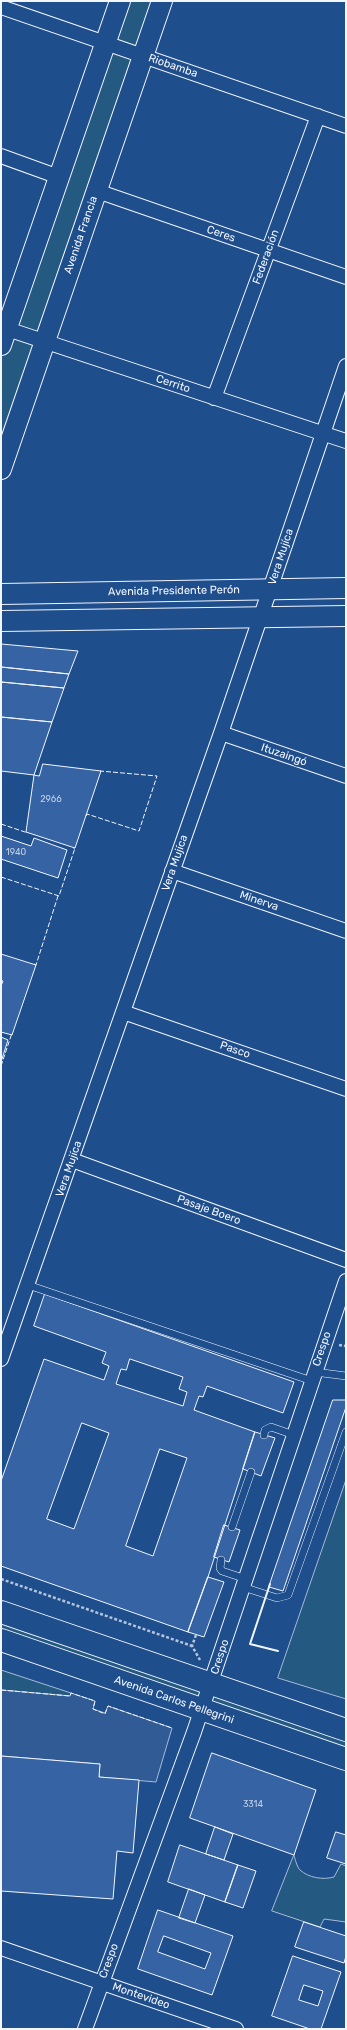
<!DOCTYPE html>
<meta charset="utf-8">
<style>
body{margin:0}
#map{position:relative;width:347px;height:2030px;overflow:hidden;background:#1f4e8c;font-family:Rubik,sans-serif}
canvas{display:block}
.frame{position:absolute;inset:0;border:2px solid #f2f6ff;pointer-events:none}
</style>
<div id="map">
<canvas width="347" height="2030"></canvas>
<div class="frame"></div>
</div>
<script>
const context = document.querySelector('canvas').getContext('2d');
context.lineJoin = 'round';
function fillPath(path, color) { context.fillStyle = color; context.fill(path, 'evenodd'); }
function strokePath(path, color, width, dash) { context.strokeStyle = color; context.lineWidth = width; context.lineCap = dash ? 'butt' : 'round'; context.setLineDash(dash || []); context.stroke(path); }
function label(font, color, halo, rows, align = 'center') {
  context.font = font + ' Rubik,sans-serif'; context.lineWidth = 3; context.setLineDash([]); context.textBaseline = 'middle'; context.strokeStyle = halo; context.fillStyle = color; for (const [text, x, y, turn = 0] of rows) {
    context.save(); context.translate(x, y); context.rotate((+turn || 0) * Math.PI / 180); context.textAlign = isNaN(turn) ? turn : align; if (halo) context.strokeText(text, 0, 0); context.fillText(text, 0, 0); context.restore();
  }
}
const green = new Path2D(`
 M120,1H162L1,469V345Z
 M346,1480V1699L278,1678Z
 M1,1612L346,1730V1759L1,1640Z
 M1,1670L71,1693L70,1696L1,1690Z
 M294,1855C295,1859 297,1867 300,1870C309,1878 323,1880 334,1877L341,1864L346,1866V1922L324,1919L320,1927L272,1911Z`);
fillPath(green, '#245a82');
strokePath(green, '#a8bbd7', 1);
const parking = new Path2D(`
 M1,1690L70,1696L71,1693L95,1701L93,1709L105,1713L108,1706L172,1728L156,1782L99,1777L100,1764L1,1756Z`);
fillPath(parking, '#305b95');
strokePath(parking, '#a8bbd7', 1);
const building = new Path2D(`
 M1,644L78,651L69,674L1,667Z
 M1,667L69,674L64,688L1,682Z
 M1,682L64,688L52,722L1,717Z
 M1,717L52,722L34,775L1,771Z
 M43,764L101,771L75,848L26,832L34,775L39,776Z
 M1,836L31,846L34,838L67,850L58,878L1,859Z
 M1,954L36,965L12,1035L1,1032V986L3,981L1,980Z
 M1,1037L8,1040L1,1062Z
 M45,1294L294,1382L283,1413L207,1386L203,1397L199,1396L194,1410L255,1432L208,1577L188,1632L1,1566V1481L44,1359L104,1380L109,1366L102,1363L106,1352L34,1326ZM130,1359L183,1377L179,1389L187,1392L183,1406L116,1384L121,1369L126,1370ZM82,1423L109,1433L74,1529L47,1519ZM160,1449L187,1458L153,1556L126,1546Z
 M333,1400H346V1407L283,1591L269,1587Z
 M255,1432L275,1438L261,1476L243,1469Z
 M224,1525L240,1530L229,1562L214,1557Z
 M208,1577L224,1582L204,1637L188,1632Z
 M212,1753L316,1790L294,1855L190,1818Z
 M1,1756L100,1764L99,1777L139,1780L133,1853L117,1851L113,1899L1,1891Z
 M215,1827L233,1834L224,1860L206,1854Z
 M336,1832L346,1835V1864L327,1858Z
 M180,1845L238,1865L225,1902L168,1882Z
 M238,1865L256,1871L243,1908L225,1902Z
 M189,1889L205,1895L195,1923L179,1918Z
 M158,1910L233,1936L212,1995L138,1969ZM164,1936L211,1953L205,1969L158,1952Z
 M304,1922L346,1936V1956L344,1963L295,1947Z
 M293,1956L341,1972L321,2029H310L272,2016ZM304,1985L323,1991L318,2006L299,2000Z`);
fillPath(building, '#3563a3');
strokePath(building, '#f2f6ff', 1);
const lane = new Path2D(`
 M28,1285L312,1381
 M315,1372L346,1376
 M264,1435L265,1430L271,1427L294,1435
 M232,1527L251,1472
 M221,1560L220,1568L222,1571L246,1579
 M243,1587L277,1598L288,1595L346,1432`);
const street = new Path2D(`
 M1,7L346,126
 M1,156L59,177
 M97,191L346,277
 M1,327L346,441
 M214,398L318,116
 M221,733L346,776
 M172,871L346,931
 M123,1012L346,1089
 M72,1160L346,1260
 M1,1359L221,733L346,366
 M1,1948L236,2029
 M85,2029L194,1732L346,1281`);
const secondary = new Path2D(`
 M1,345L120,1
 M1,469L162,1
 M1,594L346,588
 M1,621L346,616`);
const primary = new Path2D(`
 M1,1612L346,1730
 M1,1640L346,1759`);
strokePath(lane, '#f2f6ff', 8);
strokePath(street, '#f2f6ff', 16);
strokePath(secondary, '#f2f6ff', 22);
strokePath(primary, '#f2f6ff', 24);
strokePath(new Path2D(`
 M339,1345L346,1346
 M1,1579L192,1646
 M196,1635L192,1646L200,1660`), '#b3c4dc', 2.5, [3, 2]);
strokePath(lane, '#1f4e8c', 7);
strokePath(street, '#1f4e8c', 14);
strokePath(secondary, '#1f4e8c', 20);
strokePath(primary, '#1f4e8c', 22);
strokePath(new Path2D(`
 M86,816L87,814L139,831L157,776L100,771
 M1,824L28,833
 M1,877L59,896L75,848H73
 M34,964L36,965L58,896
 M1,1066L12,1033
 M1,1690L70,1696L71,1693L95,1701L93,1709L105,1714L108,1706L172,1728`), '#f2f6ff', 1, [5, 2]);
strokePath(new Path2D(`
 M270,1584L250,1644L278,1651`), '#f2f6ff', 2);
label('9px', '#c3d1e8', null, [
 ["2966",51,799],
 ["1940",16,852],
 ["3314",253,1804]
]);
label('11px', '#f2f6ff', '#1f4e8c', [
 ["Riobamba",173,66,19],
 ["Ceres",221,234,19],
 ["Avenida Francia",81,235,-71],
 ["Federación",266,257,-70],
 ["Cerrito",173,384,18],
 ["Vera Mujíca",281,557,-72],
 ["Avenida Presidente Perón",174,591,-1],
 ["Ituzaingó",284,755,19],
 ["Vera Mujíca",175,863,-71],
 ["Minerva",259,901,19],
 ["Pasco",235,1050,19],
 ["Vera Mujíca",69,1169,-71],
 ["Pasaje Boero",209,1210,20],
 ["Crespo",322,1349,-71],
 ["Crespo",220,1657,-72],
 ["Avenida Carlos Pellegrini",174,1700,19],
 ["Crespo",109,1961,-70],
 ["Montevideo",141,1996,19]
]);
</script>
